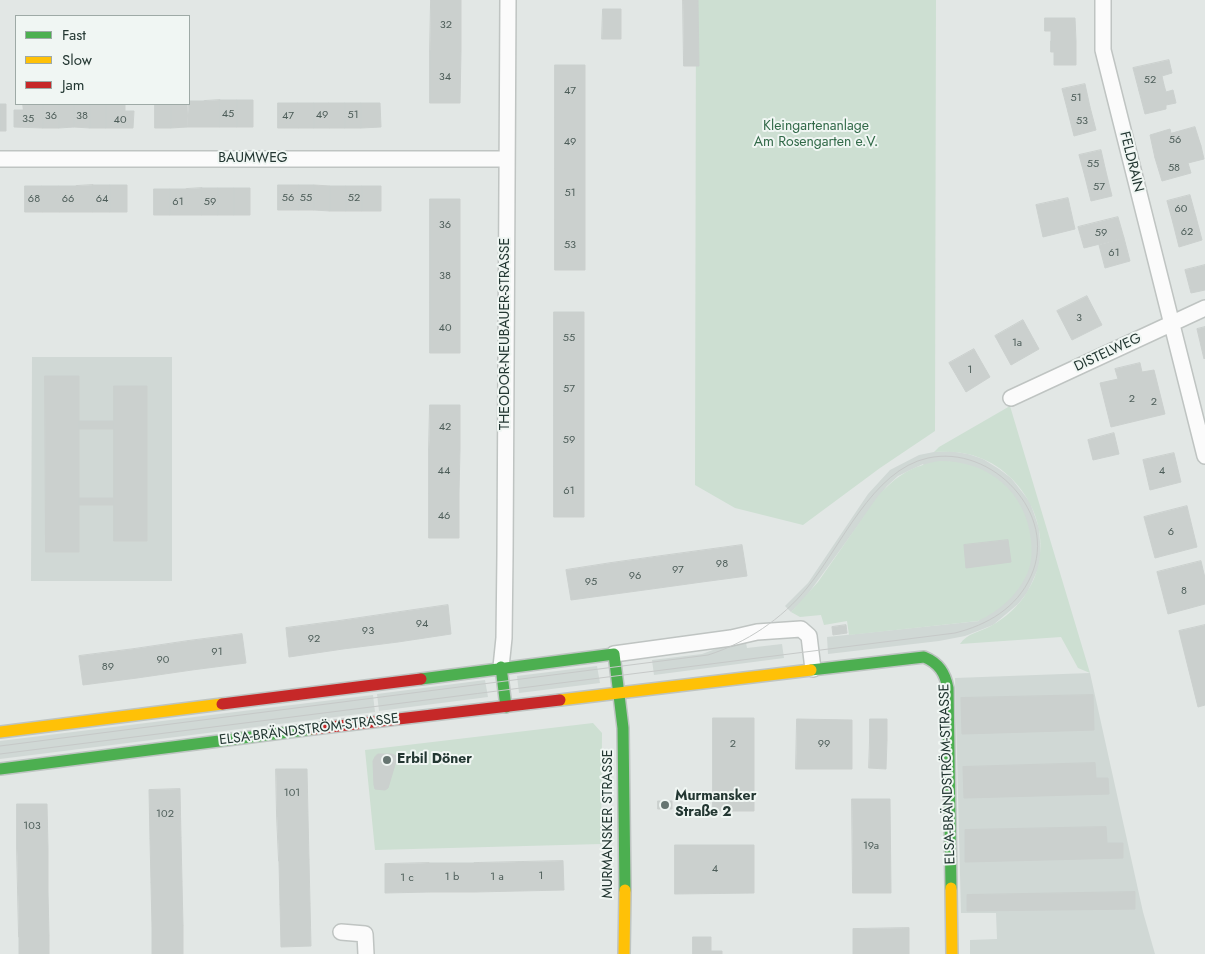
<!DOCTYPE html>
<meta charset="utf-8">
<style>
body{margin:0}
#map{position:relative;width:1205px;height:954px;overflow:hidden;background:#e2e7e5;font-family:Jost,sans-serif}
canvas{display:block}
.legend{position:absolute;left:15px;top:15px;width:175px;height:90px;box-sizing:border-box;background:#f0f6f3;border:1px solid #9eaaa6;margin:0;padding:6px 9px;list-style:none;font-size:15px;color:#233732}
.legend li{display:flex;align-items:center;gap:10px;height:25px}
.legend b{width:25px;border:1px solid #9eaaa6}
</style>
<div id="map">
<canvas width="1205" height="954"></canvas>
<ul class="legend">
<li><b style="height:6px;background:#4caf50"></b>Fast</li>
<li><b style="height:6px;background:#ffc107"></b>Slow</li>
<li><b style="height:6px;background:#c62828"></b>Jam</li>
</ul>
</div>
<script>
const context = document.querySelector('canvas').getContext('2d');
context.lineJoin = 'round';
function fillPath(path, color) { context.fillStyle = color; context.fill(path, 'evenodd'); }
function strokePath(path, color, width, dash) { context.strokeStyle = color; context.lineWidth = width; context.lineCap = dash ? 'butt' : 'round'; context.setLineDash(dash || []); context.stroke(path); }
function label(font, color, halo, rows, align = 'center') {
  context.font = font + ' Jost,sans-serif'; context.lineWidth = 4; context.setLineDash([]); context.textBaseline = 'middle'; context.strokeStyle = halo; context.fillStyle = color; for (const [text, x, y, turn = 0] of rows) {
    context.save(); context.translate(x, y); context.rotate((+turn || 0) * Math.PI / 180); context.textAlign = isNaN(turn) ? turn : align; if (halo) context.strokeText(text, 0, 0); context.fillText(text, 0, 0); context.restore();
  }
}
fillPath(new Path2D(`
 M32,357H172V581H31Z
 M950,451L968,454L983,459L999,469L1011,478L1030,502L1039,528L1041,556L1038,569L1027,593L1018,604L993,625L965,636L939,641L828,654L827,637L979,621L923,464L898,476L887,486L805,598L791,612L785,606L808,583L868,494L890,470L919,455L934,452Z
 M746,643L747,648L782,644L784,658L654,675L652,660L702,654L724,646Z
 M597,666L600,683L519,693L517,676Z
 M1090,673L1143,912L1155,954H970V940L997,939L996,913H961L955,678Z
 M485,680L488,697L379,711L377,694Z
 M373,695L375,712L0,759V741Z`), '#d0d8d5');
fillPath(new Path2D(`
 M696,0H936L935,431L880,468L803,525L735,508L695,485Z
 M1010,406L1090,673L1078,668L1061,637L960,644C967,633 980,632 991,626C1005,618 1019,606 1027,592C1058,545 1033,481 983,459C967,452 951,451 934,452L939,447Z
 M939,461C987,460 1026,491 1031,540C1032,551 1032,564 1027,574C1017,596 999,611 978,621L849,635L847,621L824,625L821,615L800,617L791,612L818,582L878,496C897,475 912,466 939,461Z
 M593,723L602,733L601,844L375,850L365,750Z`), '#cddfd2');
const building = new Path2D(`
 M431,0H461V51H430Z
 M683,0H698L699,66H684Z
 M603,9H621V39H602Z
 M1045,18H1075L1076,41H1051V31H1045Z
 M1051,41H1076V65H1054V52H1051Z
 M430,51H461L460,103H430Z
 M1169,60L1172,73L1162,76L1164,85L1139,91L1133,68Z
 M555,65H585V117H555Z
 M1085,84L1090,107L1068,112L1062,89Z
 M1164,85L1166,92L1173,90L1176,103L1166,105V109L1145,114L1139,91Z
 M220,100H237V127H220Z
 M220,100V127H204V101Z
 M237,100H253V127H237Z
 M189,101H204V127H187Z
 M278,103H298L299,128H278Z
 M298,103H314V128H299Z
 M314,103H329L330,128H314Z
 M329,103H345V128H330Z
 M345,103H361V128H345Z
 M361,103H380L381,127L361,128Z
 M0,104H6V131H0Z
 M23,104H43V128L14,127V110H23Z
 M43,104H59V128H43Z
 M59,104H74V127L59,128Z
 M74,104H90V128L74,127Z
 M90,104H106V128H90Z
 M106,104H125V111H134L133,128H106Z
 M155,104H171V128H155Z
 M171,104H187V127L171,128Z
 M1090,107L1096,130L1074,136L1068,112Z
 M555,117H585V168H555Z
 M1195,127L1201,146L1155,158L1150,135L1170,129L1171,133Z
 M1201,146L1204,159L1188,163L1191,173L1162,181L1155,158Z
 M1101,150L1106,172L1085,177L1079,155Z
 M555,168H585V219H555Z
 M1106,172L1112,196L1091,201L1085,177Z
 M93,185H110V212H93Z
 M93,185V212H76V186Z
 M110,185H127V212H110Z
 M278,185H299V210H278Z
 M299,185H314V210H299Z
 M314,185L330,186V211L314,210Z
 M25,186H42L43,212H25Z
 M42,186H59L60,212H43Z
 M59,186H76V212H60Z
 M330,186H346V211H330Z
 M346,186H362V211H346Z
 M362,186H381V211H362Z
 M202,188H218V215H202Z
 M202,188V215H186V189Z
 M218,188H234V215H218Z
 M234,188H250V215H234Z
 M154,189H170V215H154Z
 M170,189H186V215H170Z
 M1190,195L1196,217L1173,223L1167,201Z
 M1068,198L1075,229L1043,237L1036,205Z
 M430,199H460V250H430Z
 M1118,217L1124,238L1084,248L1078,227Z
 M1196,217L1202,240L1179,247L1173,223Z
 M555,219H585V270H555Z
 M1124,238L1130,261L1105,268L1099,245Z
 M430,250H460V302H430Z
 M1205,265V290L1191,293L1185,270Z
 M1087,296L1102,325L1072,340L1057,311Z
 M430,302H460V353H430Z
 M554,312H584V363H554Z
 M1023,320L1039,349L1011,365L995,336Z
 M1205,327V358L1204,359L1197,329Z
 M974,349L990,377L966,392L949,363Z
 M554,363H584V415H554Z
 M1140,363L1142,372L1154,370L1165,414L1111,427L1100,383L1118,379L1115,369Z
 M45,376H79V552H46Z
 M114,386H147V541H114Z
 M430,405H460V449H429Z
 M554,415H584V466H554Z
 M79,421H114V429H79Z
 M1114,433L1119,454L1093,460L1088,440Z
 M429,449H460L459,493H429Z
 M1174,453L1181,482L1150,490L1143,460Z
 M554,466H584V517H554Z
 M429,493H459V538H429Z
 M79,498H114V505H79Z
 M1187,506L1197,547L1155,558L1144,517Z
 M1008,540L1011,562L966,568L964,545Z
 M742,545L747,576L702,582L698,551Z
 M698,551L702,582L659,588L654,557Z
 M654,557L659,588L615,594L611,563Z
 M1201,561L1205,578V604L1168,614L1157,572Z
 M611,563L615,594L571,600L566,570Z
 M448,605L451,634L398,642L393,613Z
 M393,613L398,642L343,649L339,621Z
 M339,621L343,649L289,657L286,628Z
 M846,625L847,633L833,635L832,627Z
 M1205,625V705L1198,707L1179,631Z
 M242,634L246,663L192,670L188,641Z
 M188,641L192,670L137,678L134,649Z
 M134,649L137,678L83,685L79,656Z
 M1093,695L1094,730L962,734L961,698Z
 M713,718H754V811H713Z
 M797,719L852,720V769H796Z
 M870,719H887V740H870Z
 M870,740H887L886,769L869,768Z
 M378,754H392L396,756V761L388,788L385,790L375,789L374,785L373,761L375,757Z
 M1095,763L1096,778H1108L1109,794L964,798L963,767Z
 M276,769H307L308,816H277Z
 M180,789L181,838L150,839L149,790Z
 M852,799H890L891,893H853Z
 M658,801H672V809H658Z
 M17,804H47L48,848H17Z
 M277,816H308L309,860L279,861Z
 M1106,827L1107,843H1123V858L965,862V830Z
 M181,838L182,882L151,883L150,839Z
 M675,845H754V893L675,894Z
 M17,848H48V892H18Z
 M309,860L310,904L280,905L279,861Z
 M563,861L564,890L519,891V862Z
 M519,862V891L475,892L474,863Z
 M429,863L430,892L385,893V864Z
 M429,863H474L475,892H430Z
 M182,882L183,926L152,927L151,883Z
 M18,892H48L49,936L19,937Z
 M1135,892V909L967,911V895Z
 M310,904L311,946L281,947L280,905Z
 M183,926V954H152V927Z
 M909,928V954H853V929Z
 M49,936V954H19V937Z
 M693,937H711V951H722V954H693Z`);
fillPath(building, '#cbd0ce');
strokePath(building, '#cbd0ce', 1);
const street = new Path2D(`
 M1103,0V50L1205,456
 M0,159H506
 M1011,398L1205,308
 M614,654L731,638L757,632L801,629L809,636L813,669
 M501,667L504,638L505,555L508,0
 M341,932L365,934L366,954`);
const fast = new Path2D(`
 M501,667L506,707
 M811,670L924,657C939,663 945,673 948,688L951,888
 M421,679L614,654L623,728L625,890
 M0,769L313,729`);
const slow = new Path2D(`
 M560,700L811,670
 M0,732L222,704
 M951,888L952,954
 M624,954L625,890`);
const jam = new Path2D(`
 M222,704L421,679
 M313,729L560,700`);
strokePath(street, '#bfc4c2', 18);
strokePath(fast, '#bec4c2', 14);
strokePath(slow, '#bec4c2', 14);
strokePath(jam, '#bec4c2', 14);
strokePath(street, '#fbfbfb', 15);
strokePath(fast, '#4caf50', 11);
strokePath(slow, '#ffc107', 11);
strokePath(jam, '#c62828', 11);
strokePath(new Path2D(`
 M0,746L708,655C746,643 782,619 807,588C841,547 872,470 928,458C992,444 1059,514 1031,576C1017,608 987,625 955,633L0,754`), '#c6c9c8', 1);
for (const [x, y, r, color] of [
 [387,760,5,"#667571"],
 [665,805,5,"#667571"]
]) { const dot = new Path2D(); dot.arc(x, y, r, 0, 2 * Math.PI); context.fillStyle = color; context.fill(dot); strokePath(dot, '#f0f6f3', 2); }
label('11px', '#4e5e5a', null, [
 ["32",446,25],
 ["34",445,77],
 ["52",1150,80],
 ["47",570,91],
 ["51",1076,98],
 ["45",228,114],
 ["49",322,115],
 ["51",353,115],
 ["36",51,116],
 ["38",82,116],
 ["47",288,116],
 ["35",28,119],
 ["40",120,120],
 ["53",1082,121],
 ["56",1175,140],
 ["49",570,142],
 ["55",1093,164],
 ["58",1174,168],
 ["57",1099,187],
 ["51",570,193],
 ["56",288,198],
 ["55",306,198],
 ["52",354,198],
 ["68",34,199],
 ["66",68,199],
 ["64",102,199],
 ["61",178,202],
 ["59",210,202],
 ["60",1181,209],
 ["36",445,225],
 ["62",1187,232],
 ["59",1101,233],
 ["53",570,245],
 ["61",1114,253],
 ["38",445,276],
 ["3",1079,318],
 ["40",445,328],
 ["55",569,338],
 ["1a",1017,343],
 ["1",970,370],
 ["57",569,389],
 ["2",1132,399],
 ["2",1154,402],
 ["42",445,427],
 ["59",569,440],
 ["44",444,471],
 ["4",1162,471],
 ["61",569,491],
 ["46",444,516],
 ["6",1171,532],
 ["98",722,564],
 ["97",678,570],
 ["96",635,576],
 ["95",591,582],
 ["8",1184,591],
 ["94",422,624],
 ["93",368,631],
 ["92",314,639],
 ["91",217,652],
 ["90",163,660],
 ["89",108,667],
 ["2",733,744],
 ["99",824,744],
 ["101",292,793],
 ["102",165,814],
 ["103",32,826],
 ["19a",871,846],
 ["4",715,869],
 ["1",541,876],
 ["1 b",452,877],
 ["1 a",497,877],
 ["1 c",407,878]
]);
label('14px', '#316948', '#f0f6f3', [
 ["Kleingartenanlage",816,127],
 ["Am Rosengarten e.V.",816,143]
]);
label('14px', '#233732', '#f0f6f3', [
 ["BAUMWEG",253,159],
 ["FELDRAIN",1131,162,76],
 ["THEODOR-NEUBAUER-STRASSE",506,334,-90],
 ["DISTELWEG",1108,353,-25],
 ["ELSA-BRÄNDSTRÖM-STRASSE",309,730,-7],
 ["ELSA-BRÄNDSTRÖM-STRASSE",948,774,-92],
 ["MURMANSKER STRASSE",609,824,-90]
]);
label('bold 14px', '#233732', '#f0f6f3', [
 ["Erbil Döner",397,760],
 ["Murmansker",675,797],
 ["Straße 2",675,813]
], 'left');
</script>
